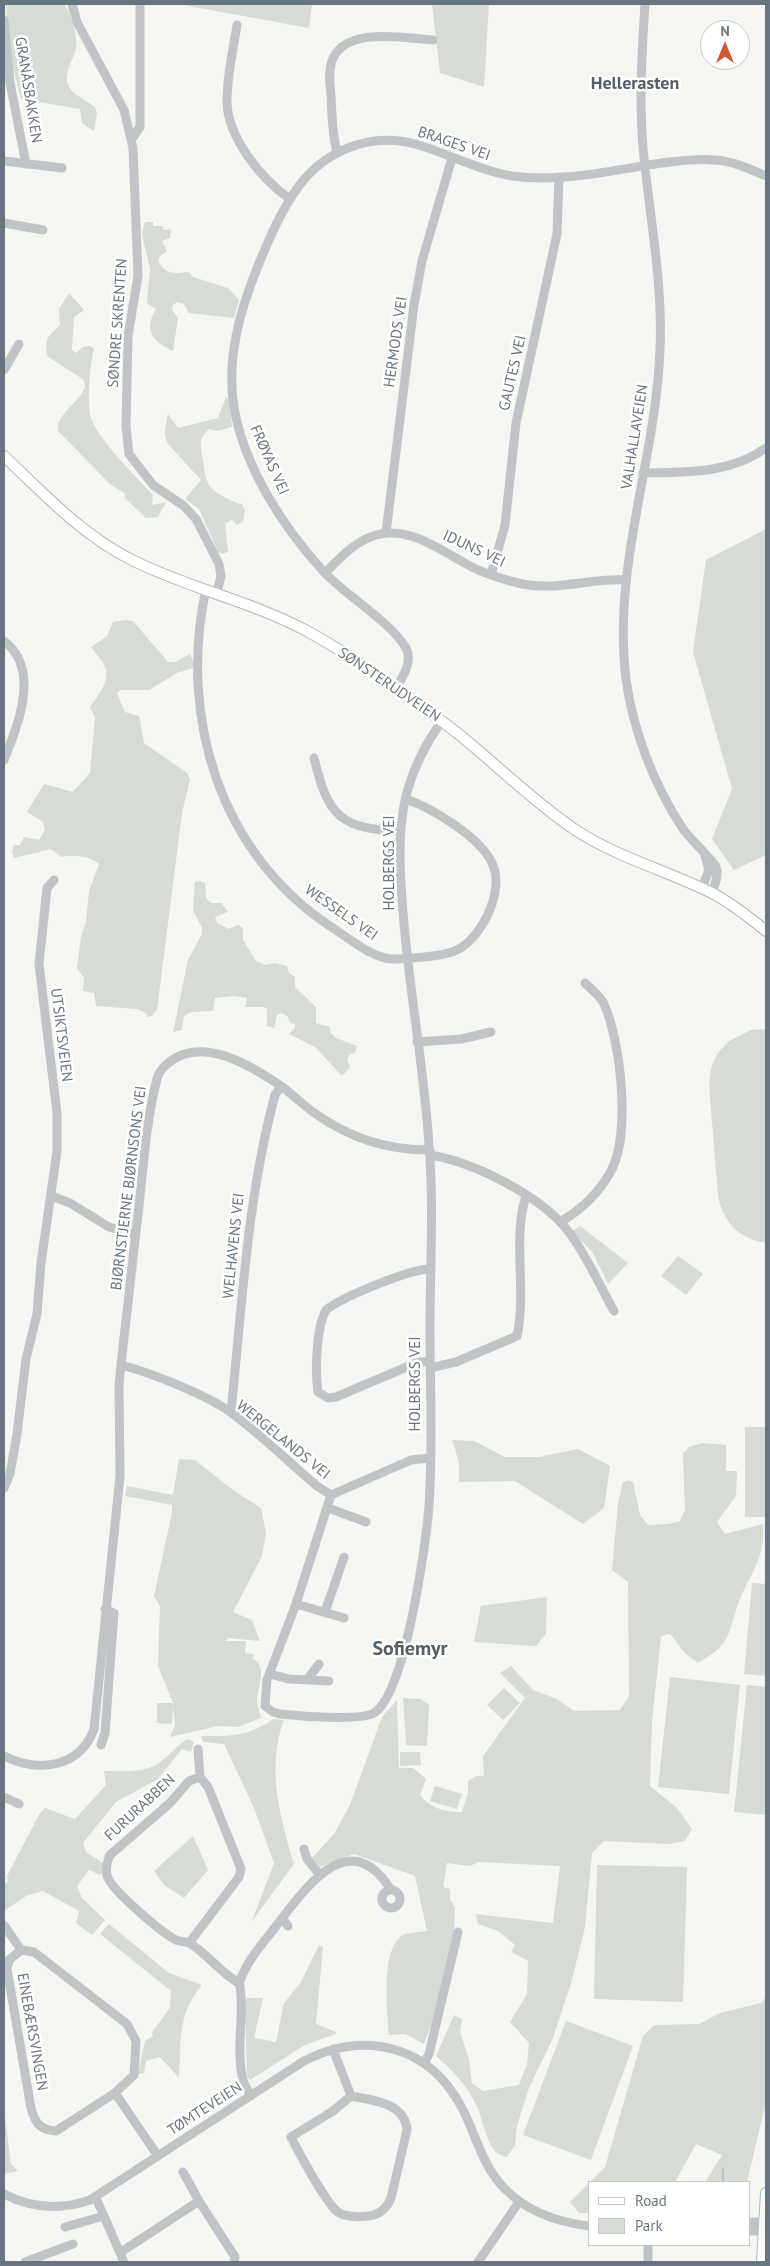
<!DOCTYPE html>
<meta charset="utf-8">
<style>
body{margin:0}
#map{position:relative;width:770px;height:2266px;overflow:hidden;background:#f5f5f2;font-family:"PT Sans",sans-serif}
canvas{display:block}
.frame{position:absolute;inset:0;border:5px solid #677580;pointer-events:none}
.legend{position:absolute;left:588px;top:2181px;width:162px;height:65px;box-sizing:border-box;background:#fff;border:1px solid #c2c8cc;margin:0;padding:6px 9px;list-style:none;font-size:15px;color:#677580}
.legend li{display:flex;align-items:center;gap:10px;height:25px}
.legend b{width:25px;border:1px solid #c2c8cc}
.north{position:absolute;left:700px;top:20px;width:50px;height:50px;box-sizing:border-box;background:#fff;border:1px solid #c2c8cc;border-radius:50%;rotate:0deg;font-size:14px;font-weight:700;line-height:20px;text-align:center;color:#677580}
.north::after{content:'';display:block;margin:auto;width:18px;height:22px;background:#d35734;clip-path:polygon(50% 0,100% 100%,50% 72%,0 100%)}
</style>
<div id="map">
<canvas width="770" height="2266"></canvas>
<div class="frame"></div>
<ul class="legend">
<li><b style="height:6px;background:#fff"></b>Road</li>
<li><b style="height:14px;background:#d6dcd3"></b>Park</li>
</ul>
<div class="north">N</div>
</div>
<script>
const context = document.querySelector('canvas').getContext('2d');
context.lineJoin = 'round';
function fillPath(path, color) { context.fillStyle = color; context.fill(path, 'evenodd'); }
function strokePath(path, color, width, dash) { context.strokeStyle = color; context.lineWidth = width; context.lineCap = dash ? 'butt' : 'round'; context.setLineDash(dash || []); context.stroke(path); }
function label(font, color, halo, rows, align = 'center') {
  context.font = font + ' "PT Sans",sans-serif'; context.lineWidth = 5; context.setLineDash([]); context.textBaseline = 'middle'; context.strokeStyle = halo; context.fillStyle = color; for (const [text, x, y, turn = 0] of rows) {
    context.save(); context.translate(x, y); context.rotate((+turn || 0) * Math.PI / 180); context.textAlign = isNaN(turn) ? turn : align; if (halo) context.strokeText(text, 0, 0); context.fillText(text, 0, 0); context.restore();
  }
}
fillPath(new Path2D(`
 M6,4H65C71,18 78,33 76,49C75,55 71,61 69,67C61,92 78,94 95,107L97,114L94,131L82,123L80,109L21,99L11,60Z
 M178,4H312L309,28Z
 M432,4H489L484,87L440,73Z
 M145,222H153V226H162L164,230L171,229L170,238L162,241L167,251L160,256L158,261C166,276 175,273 189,272L193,277L228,288L239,300L234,318L189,313L184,304L177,302L173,305L172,310L178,318L173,351C153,342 143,330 156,309L148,304L147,300L150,269L142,234Z
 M69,293L84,310L74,317L72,350L76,353L83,347L90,346L94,349C90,363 86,409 92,421C101,442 137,478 153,495L152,505L166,502L158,517L146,518L126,499L124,493L110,484L58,431C55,415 80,402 85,387L84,380L47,356C45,335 47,339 60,325L59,309Z
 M226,397L229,399L232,427L217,431L209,429C197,440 201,446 203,460C206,483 206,488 228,499C233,501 237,504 242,504L245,511L243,521L237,525L232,520L225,523L228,552L223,554L218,552L199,509L185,499L201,480L168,444C162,432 166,426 168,414L178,428L218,418Z
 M766,529V855L734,870L712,839L732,789L693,652L706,560Z
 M126,620L133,621L168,662H175L190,654L194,663L193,668L177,673L149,690H121L117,693L125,712L139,716L144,743L187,773L190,780L182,813L157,1010L152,1016L147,1017L146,1013L137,1009L96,1006L94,993L83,991L84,978L77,968L81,937L86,921L89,891L99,864C92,856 71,854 61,857L51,849L14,858L12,851L14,845H20L24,837L39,840L45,830L43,822L27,812L44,784L73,792L90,773L95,717L90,707C97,698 111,680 105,667C102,659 95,653 91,647L107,636L113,622Z
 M200,881L205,883L206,898L211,903H221L228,912L215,917L217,923L229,929L238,925L243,928V940L256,961L265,965L275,963L287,966L289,973L295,977V987L316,1007V1023L330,1027V1032L336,1038L357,1046L355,1053L350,1054L347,1059L350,1068L342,1076L315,1047L289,1034L295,1028V1024L290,1023L288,1017L282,1013L277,1015L274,1028L267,1026V1009L263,1007H245L247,998L234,996L215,998L213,1011L191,1012L184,1016L182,1030L173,1032L188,960L202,934V928L193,910L195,882Z
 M766,1029V1243C740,1239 722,1222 718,1195L709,1085L711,1068L718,1053L729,1041L751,1030Z
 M580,1226L628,1263L608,1284L592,1252L572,1231Z
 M678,1256L703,1274L686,1295L661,1276Z
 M745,1427H766V1517H745Z
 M452,1440L474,1441L505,1457H539L578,1449L610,1466L604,1508L583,1524L515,1481L459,1482V1462Z
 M702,1443L726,1445V1471H737L736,1496L717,1522L725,1534L763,1524C766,1556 751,1573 739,1601C734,1613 732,1629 725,1641C719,1651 707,1657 698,1663L686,1654L670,1634L661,1636L652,1722L650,1786L677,1808L692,1829L685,1841L668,1844L604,1841L592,1853L585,1927L571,1983L553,2038L529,2088L517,2126L515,2145L507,2157C503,2157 497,2154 494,2150C485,2138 483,2120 477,2107C468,2086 453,2071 436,2056L454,2015L462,2019L460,2032L469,2059L472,2083L483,2091L519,2085L527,2064L529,2043L510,2022L527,1994L528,1961L511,1952L515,1945L498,1931L478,1924L476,1914L553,1923L560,1866L479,1862L470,1866L447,1863L443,1887L450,1889V1899L455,1908L454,1935L433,2020L424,2044L405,2034L389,2035C387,2011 381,1954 400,1937C406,1932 419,1932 427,1931L415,1876L354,1854L320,1867L311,1859L334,1834L350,1805L382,1717L397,1700L399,1768H413L426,1779L420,1795C429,1807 446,1813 462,1812L468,1793V1781L476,1776H484L483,1756L525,1698L500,1673L511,1666L533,1690L557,1699L574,1711L620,1710L629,1696L628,1582L612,1570L618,1503L623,1482L629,1480L633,1482L640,1515L648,1525L668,1524L680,1521L685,1510L683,1453L689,1447Z
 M179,1459L195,1460L233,1490L261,1508L266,1533L262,1556L233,1612L252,1620L260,1641L228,1638L226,1641H246L245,1653L254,1654L253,1659C268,1666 258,1686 257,1699C257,1705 260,1712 261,1718L238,1727L218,1726L170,1737L175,1725L173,1707L172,1724L157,1723V1703H173L158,1666L160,1606L154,1596L172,1513V1505L125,1496L127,1486L173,1495Z
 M752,1583L766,1584V1676L744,1674Z
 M547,1597L546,1634L536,1646L474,1642L481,1606Z
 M670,1677L740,1685L729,1794L658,1787Z
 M747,1685L766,1687V1815L734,1812Z
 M504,1688L520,1703L503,1720L487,1705Z
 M403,1698L421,1699L429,1705L427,1746L406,1745Z
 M273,1719L284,1720C266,1767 280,1818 294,1864L252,1921L274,1863L254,1808L224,1744L203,1742L201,1736C231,1736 248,1737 273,1719Z
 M188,1739L194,1742L191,1752L182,1749L158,1779L116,1802L83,1843L86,1852L103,1863L102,1873L100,1875L89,1870L77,1886L82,1898L105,1920L92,1935L76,1923L79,1911L43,1891L26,1896L4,1911V1884L8,1882L7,1876L40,1813L45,1808L75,1819L106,1785L104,1771C124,1771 149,1774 164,1759C173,1752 177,1745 188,1739Z
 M400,1752H420L421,1765L400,1766Z
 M435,1786L462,1794L457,1809L430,1801Z
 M193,1836L208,1870L184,1898L164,1885L154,1871Z
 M597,1865L687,1867L683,2002L594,1999Z
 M109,1924L169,1973L202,1985C177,2015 181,2041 179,2078L160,2057L146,2061L144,2073L138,2074L145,2041L153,2036L152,2032L170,2008L171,1991L100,1934Z
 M319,1945L323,1947L316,2024L336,2032V2034L305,2045L250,2080L247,2076L245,2005L247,1998H263L254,2038L276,2042L284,2003L301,1982Z
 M766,1997V2102L747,2182H705L722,2155L696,2144L675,2182H589V2213H579L570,2202L605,2167L643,2036L654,2025L699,2024L720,2013L761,2003Z
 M566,2021L633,2046L591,2160L523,2135Z
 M4,2110L11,2164L18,2171L4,2174Z`), '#d6dcd3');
strokePath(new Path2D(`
 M723,2169V2182`), '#b9c3c7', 2.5);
const major = new Path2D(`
 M4,456C43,493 81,534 130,559C187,588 251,601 307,631C361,661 413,698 461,736C499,767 534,802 574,829C616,857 665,870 710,892C730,902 749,917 766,931
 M762,2262L766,2193`);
strokePath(major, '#b2b6b9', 12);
strokePath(new Path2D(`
 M72,4L77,22L124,110L133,148L138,276L128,336L126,426L129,454L153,485L184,506L196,519L219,564L221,576L217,593
 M645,4C642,51 639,99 643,147C649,214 663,281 660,349C656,461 612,565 626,679C633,731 654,785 683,829C690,839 714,861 716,867C719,875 715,885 712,893
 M4,20L10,83L26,164
 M237,25C233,50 227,76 227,101C227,137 262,180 290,199
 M132,139L140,127V4
 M337,152C332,134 332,114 331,95C330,84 328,72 332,61C344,26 404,38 433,40
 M4,161L62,168
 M4,223L43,230
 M4,370L19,344
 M643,473C686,472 730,474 766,448
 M386,533L414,305L422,261L452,158
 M325,573C340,558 355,541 376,535C410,525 444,553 472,567C488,575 505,580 522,584C558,591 590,578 625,580
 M491,575L505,525L516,423L557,234L559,177
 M206,589C178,717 220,855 333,928C350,939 374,960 396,959C412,958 446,957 459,949C483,935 505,890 492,863C480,837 432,808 406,799
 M4,641C41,669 18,725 4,760
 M396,688C403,676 413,662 406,648C390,621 346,596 323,571C283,527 244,467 234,407C226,359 240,310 258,266C268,241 279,215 294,193C320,153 367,131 415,144C448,153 477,170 512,176C561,183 613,170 661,163C679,161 697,158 715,160C733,161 750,169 766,176
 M314,758C328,817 341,829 401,831
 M702,888L709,870L705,855
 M417,1042L461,1039L491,1032
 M430,1155C474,1162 541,1196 568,1231C587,1255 599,1285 614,1311
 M51,1196L70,1203L109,1227L136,1235
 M560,1222C581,1210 599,1193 611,1171C631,1135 621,1039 603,1002C599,995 591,989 585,983
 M430,1269C410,1269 342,1297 326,1310C316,1328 315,1371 318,1392L328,1398L336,1397L416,1363L430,1361
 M121,1365C149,1372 210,1396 233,1414C262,1436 289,1462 317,1486L331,1495L411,1460L430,1458
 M430,1368L456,1362L517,1336C527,1290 512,1238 526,1196
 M231,1412C242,1306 247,1199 275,1095L281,1086
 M4,1488L10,1474L17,1434L26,1359L37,1314L41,1263L57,1151V1113L39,964L47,888L54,880
 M331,1495L296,1604L267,1680L265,1706L273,1712L280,1714C298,1716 361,1721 374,1713C405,1694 426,1545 429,1506C433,1447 430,1387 430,1328C430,1268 434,1205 429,1145C424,1067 409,990 403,912C400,874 397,834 406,796C413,769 426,743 442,721
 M328,1508L366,1522
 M296,1604L344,1618
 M325,1612L344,1557
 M270,1674L289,1679L329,1681
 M307,1680L319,1664
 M101,1745L105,1733L114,1613L105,1609
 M198,1749L200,1777
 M4,1756C38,1773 80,1768 94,1729L120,1476L119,1385L121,1365C127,1309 134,1252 140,1196C144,1159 147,1119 156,1083C157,1076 161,1069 167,1064C200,1035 248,1064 278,1084C290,1092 301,1103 313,1112C349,1138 386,1150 430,1150
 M4,1797L19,1804
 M304,1849L307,1859L319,1874
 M382 1899a9 9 0 1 1 18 0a9 9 0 1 1-18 0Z
 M282,1918L288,1926
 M4,1925L21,1950
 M190,1942L239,1877L241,1869L208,1787L200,1777L189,1781L170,1803L110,1855C107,1862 105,1871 108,1878C114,1892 162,1933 176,1940C181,1942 187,1941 191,1944C208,1955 221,1973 239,1983
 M21,1950L34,1952L127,2024L136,2041L134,2075L115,2093L56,2131C41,2130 35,2124 31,2108L7,1969L9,1960Z
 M333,2049L351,2096C373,2100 405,2103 407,2130L391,2198C387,2208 379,2215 368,2216C359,2217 345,2217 338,2212C327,2205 298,2151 291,2137L333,2111L351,2096
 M424,2063L429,2054L458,1932
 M115,2093L158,2156
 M251,2096C248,2090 244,2085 243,2079C236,2053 243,2022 241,1996C241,1991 239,1985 240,1981C248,1958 266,1940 280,1921C309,1883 351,1826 391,1890
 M183,2172L199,2201
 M4,2194C31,2208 61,2210 90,2200L304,2061C365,2030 429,2045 462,2108C476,2135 482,2165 504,2188C527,2212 556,2222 589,2226
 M96,2198L124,2262
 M749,2222H765
 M65,2227L104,2216
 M749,2231H765
 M121,2252L199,2201L235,2257L234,2262
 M25,2262L73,2244
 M478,2262L519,2202
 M648,2262V2245`), '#c1c4c7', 9);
strokePath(major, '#fff', 10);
label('15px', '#677580', '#fff', [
 ["GRANÅSBAKKEN",28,90,81],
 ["BRAGES VEI",454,144,19],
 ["SØNDRE SKRENTEN",118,323,-86],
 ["HERMODS VEI",396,342,-82],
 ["GAUTES VEI",513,373,-77],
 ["VALHALLAVEIEN",635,437,-81],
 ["FRØYAS VEI",269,460,66],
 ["IDUNS VEI",474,549,25],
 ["SØNSTERUDVEIEN",389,685,34],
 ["HOLBERGS VEI",390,863,-90],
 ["WESSELS VEI",341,913,35],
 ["UTSIKTSVEIEN",61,1035,83],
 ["BJØRNSTJERNE BJØRNSONS VEI",129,1188,-83],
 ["WELHAVENS VEI",234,1246,-84],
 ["HOLBERGS VEI",416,1384,-90],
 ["WERGELANDS VEI",283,1440,39],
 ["FURURABBEN",140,1808,-43],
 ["EINEBÆRSVINGEN",32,2032,80],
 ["TØMTEVEIEN",205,2109,-33]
]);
label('bold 18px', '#545e66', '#fff', [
 ["Hellerasten",635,84]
]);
label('bold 20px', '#545e66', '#fff', [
 ["Sofiemyr",410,1649]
]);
</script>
